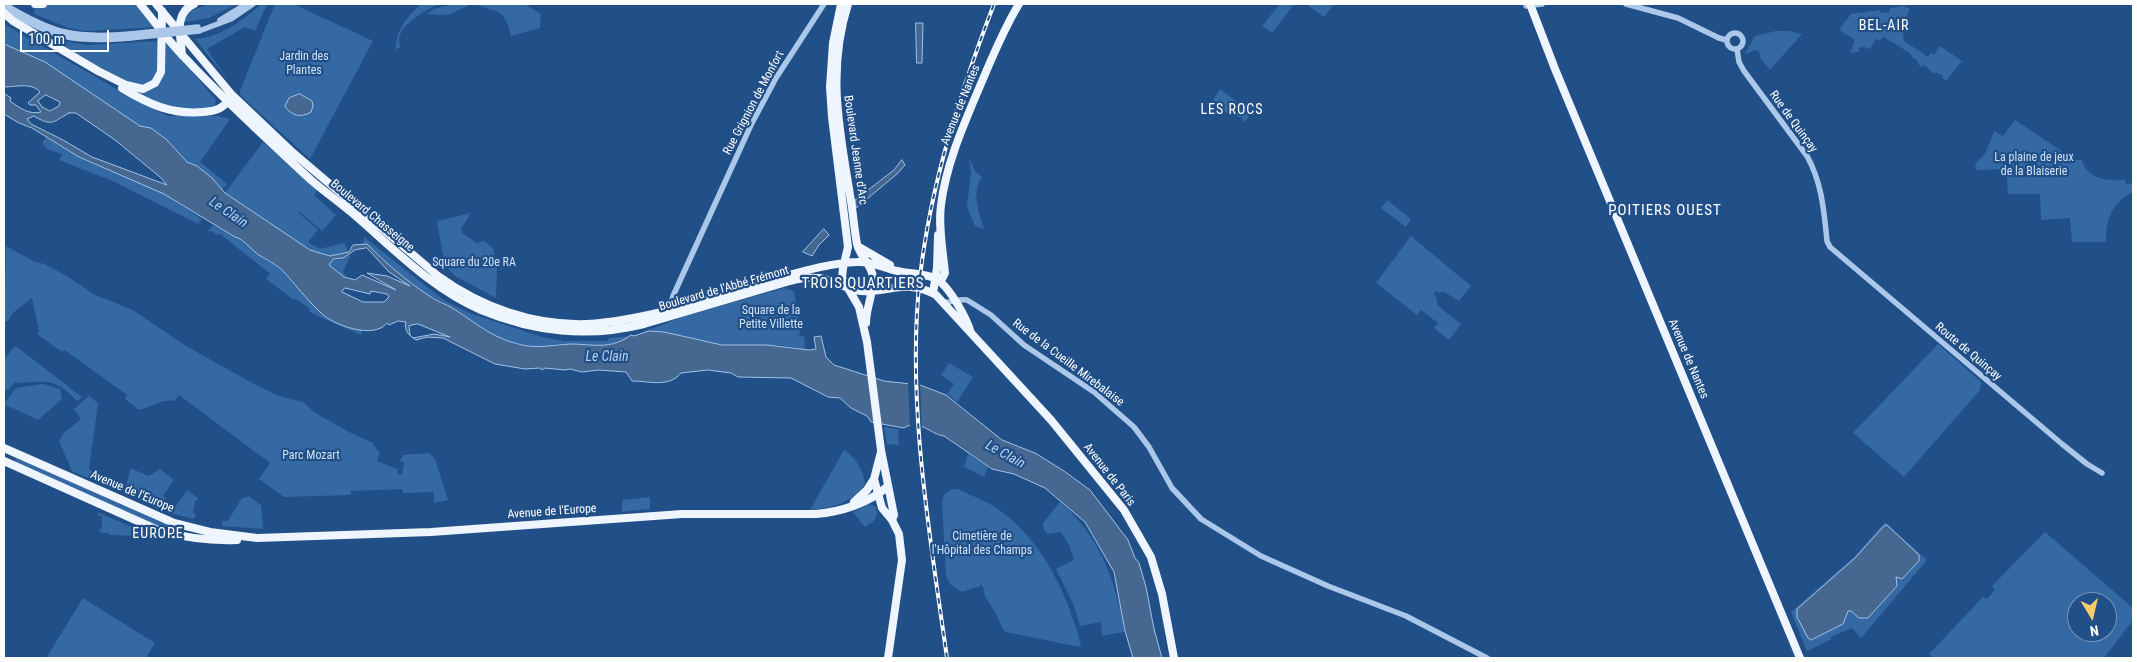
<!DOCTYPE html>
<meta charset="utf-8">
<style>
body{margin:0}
#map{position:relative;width:2137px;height:662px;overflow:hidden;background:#214f87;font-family:"Roboto Condensed",sans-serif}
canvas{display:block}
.frame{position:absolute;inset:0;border:5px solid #fff;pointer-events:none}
.north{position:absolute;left:2067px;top:592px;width:50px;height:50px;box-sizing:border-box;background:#214f87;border:1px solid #7a95b7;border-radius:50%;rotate:171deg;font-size:14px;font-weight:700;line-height:20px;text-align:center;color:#fff}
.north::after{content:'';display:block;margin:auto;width:18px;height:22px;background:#f7cd6c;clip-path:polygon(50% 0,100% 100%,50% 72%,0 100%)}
.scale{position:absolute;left:20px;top:30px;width:89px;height:22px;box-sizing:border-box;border:2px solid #fff;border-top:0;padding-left:6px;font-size:15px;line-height:18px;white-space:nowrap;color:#fff;-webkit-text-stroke:4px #214f87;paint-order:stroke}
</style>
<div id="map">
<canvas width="2137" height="662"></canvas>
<div class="frame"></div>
<div class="north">N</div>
<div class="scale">100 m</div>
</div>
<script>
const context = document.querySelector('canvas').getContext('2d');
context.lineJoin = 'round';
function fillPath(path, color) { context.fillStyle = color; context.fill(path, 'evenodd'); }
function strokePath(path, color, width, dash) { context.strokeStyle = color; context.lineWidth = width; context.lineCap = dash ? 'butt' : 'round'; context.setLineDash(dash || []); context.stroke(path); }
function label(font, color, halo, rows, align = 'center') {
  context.font = font + ' "Roboto Condensed",sans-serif'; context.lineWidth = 4.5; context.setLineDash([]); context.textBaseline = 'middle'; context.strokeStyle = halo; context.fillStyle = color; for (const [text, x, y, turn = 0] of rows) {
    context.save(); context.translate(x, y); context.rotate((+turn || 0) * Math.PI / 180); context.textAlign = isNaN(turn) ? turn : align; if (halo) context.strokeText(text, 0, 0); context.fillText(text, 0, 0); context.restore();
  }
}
fillPath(new Path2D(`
 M53,4H134L154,27L84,31L69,28L34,14L35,7Z
 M210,4H237L209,18L181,23L190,11Z
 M261,4H267L255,31L245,27L207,49L227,79L195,39C219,38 244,20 261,4Z
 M275,4H293L373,41L310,159L240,95V91Z
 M421,4H440C428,8 399,25 399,40C399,42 400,45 400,47L396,50C394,32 409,14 421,4Z
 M453,4H467L468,6L448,15L426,14L434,9Z
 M475,4H524L541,14L540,28L511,36C504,7 499,14 475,4Z
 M1280,4H1294L1272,33L1262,26Z
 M1306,4H1334L1324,17Z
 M1904,6L1910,9L1903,24L1907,27L1903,33L1904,41L1928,57L1931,53L1934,55L1940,46L1962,61L1946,81L1942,78L1943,76L1936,72L1934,74L1924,65L1922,67L1918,64L1919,62L1912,57L1910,53L1883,37L1880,41L1876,39L1870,49L1863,47L1859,48V52L1850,53L1855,40L1839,30L1851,14L1880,10L1881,13L1890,12V8Z
 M4,24L146,106L168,116H218L230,119L200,162L227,184L222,190L197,166L187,162L167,140L151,128L140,126L45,62L4,44Z
 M1776,31H1789L1802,34L1770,70L1761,59L1759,52L1755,50L1746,54L1745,53L1755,36Z
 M52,39L87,45L160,41L159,71L154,80L146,86L131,85L52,42Z
 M165,40L216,100L215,106L201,111L162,106L137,93L156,84Z
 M1220,89L1249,111L1250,115L1244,123L1242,118L1216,109V113L1210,110V105Z
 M2015,120L2075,160H2082C2087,180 2108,181 2125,180L2126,184L2133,183V192C2112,203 2106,219 2106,242H2072L2070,218L2041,220L2040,194H2008L2006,169L1976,170L1975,164L1985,154L1994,131L2003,136Z
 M46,137L82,159L164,194L202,219L198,224L115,182L59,160L62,154L47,149L42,143Z
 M263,142L318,190L314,195L336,215L322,231L299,211V213L318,230L308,242L320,249L344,243L349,252L330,256L310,250L225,193Z
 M969,158L975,171L982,177C971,192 979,213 984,229L975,226L967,206L971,173Z
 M1387,200L1411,219L1406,227L1381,208Z
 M471,213L461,229L462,233L477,243L484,241L493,248L497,269L496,298L455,276L448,269L444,261L437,221Z
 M213,225L239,238L259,255L282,270L322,314L342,326L363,330L361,335L313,314L309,311L310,309L296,299L294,300L266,279L270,274L268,272L220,234L217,235L211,231H208Z
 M1411,236L1471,286L1459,301L1444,292L1439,293L1436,291L1433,294L1436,296L1438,306L1461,324L1449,340L1434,328L1438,323L1421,310L1417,315L1376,283Z
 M364,237L445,301L472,314L542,337L564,341H607L609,338L630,336L622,341L604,346L561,344L536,347L508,341L492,335L443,302L428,295L396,272L367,244L363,245Z
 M6,246L33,261L44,264L67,276L93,294L133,310L186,346L254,384L279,396L303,402L314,412L347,431L373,443L376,449L380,452L377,461L397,469L398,475L402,474L404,463L400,461L403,455L429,453L435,459L448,500L434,503V492L403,493L402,489L351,491V495L284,497L259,479L270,463L179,395L174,401C160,399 152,407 139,410L125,399L127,395L65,350L62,352L37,334L39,331L32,298L14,312L8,321L4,322Z
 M351,254L343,272L346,276L344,277L329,265L333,259L340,260Z
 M784,288L794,291L800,329L799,337L804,336L805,349L778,345H722L664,332H643L685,316Z
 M1938,344L1981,382L1980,390L1904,477L1853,433Z
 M14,347H17L82,397L77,401C65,389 54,379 35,382C28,382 22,384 15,382L8,390L4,389V360Z
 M949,363L973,377L957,402L947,394L954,384L941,375Z
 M43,384L60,389L62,401L61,400L38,420L4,404L16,388Z
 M89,396L98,403L89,469L107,483V486L72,471L59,441L64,433L81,419L74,409Z
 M884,427L898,429L899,445L887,444Z
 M844,450C854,455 865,473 865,484C853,503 831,508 810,510Z
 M968,454L988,467L984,477L964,467Z
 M17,458L184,529L183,534L167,530L14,462Z
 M130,469H132L149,476L160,469L174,480L163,496L166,498L158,509L125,493Z
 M952,489H958C972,496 990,502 1002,512C1044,543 1068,596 1081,645L1079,647L1006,632L1003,630L996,614L985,596L984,593L985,592L980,581L981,586L962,592L951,585L946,576L942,501L944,494Z
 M187,490L199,499L195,501L193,513L196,514L194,519L170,513L173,504L176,506Z
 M249,496L261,505L263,529L222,526L223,520L227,522L242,498Z
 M650,497V509L622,512V500Z
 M1060,502C1093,531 1109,564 1119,605C1121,614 1124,623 1124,632L1102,636L1101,622L1080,626L1073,603L1056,569L1074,560L1070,547L1061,532L1049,534L1044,531L1043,523Z
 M870,504L876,507C879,518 874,521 865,527L853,512Z
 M97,512L146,533L145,536L109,535V533H100L99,529H102V516H99Z
 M1885,522L1927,560L1861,638L1852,628L1830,637L1832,639L1807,651L1791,612L1855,556Z
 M2045,532L2133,608V620L2104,658H1934L1929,654L1983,597L1987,599L1995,590L1992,586ZM2077,602H2107V632H2077Z
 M83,598L155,643L146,658H46Z`), '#3469a4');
const water = new Path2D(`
 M916,23H923L922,63H917Z
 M4,44L45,62L140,126L151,128L167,140L187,162L197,166L212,178L225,193L310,250L330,256L349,252L353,245L367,244C386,263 405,280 428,295C436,301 446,304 454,309C482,327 494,340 528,346C543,348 559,344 574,344C596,345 612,349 631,335L634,336L649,331L664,332L722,345H767L809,350L816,349L814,337L821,336L826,357L834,365L884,381L920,385L946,395L1002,440L1035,453L1064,471L1090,490L1128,540L1135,558L1139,563L1146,587L1154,629L1162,658H1133L1125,631L1114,572L1085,522L1045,488L1014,474L992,469L944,436C929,434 920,418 904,428L871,422L867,416L851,408L840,398L828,397L791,378L738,377L731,373L708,370L681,373C669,388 649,381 632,381L626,372L598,370L582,372L570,369L565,370L545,368L542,370L540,368L525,369L495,364L443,338L427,337L416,340C408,335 404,330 406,322L398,321L389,325L387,323C374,340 333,325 321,313C307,300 296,285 283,271C277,265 267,260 259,255C251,250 243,238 235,237L164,194L79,157L32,128L19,123L4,114V94H5L11,98L10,101C20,108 29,115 41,112L36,105H30L28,103L40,92C31,82 16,87 4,87ZM46,95L60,102L59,106L50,111L42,107L38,101ZM69,113H76L115,140L160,177L167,185L92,157L63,140L31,124L27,119L34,116C52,127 53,122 69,113ZM367,248L389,272L410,286L387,276L367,273L396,290L362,275L355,280L344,277L329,265L333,259L343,258L355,250ZM345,288L370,294L371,291L387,294L389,297L384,302H363L342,292ZM418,324L450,337L434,334L413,338L410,335L409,326Z
 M300,94L312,101L313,106L311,112C301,118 291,116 285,106L289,98Z
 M902,160L905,165L897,174L856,208L855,200L894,170Z
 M824,229L829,235L819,245L812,256L803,252Z
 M1887,525L1919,555V561L1902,579L1896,577L1897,586L1868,618H1859L1851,611H1848L1843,624L1811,640L1808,638L1797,617V609L1855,558L1883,527Z`);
fillPath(water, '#466890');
strokePath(water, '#9fc3eb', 1);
fillPath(new Path2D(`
 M908,383H920L922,429L910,428Z`), '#214f87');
strokePath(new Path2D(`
 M4,4C53,33 73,39 130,34
 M1626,4L1678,18L1719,38L1726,40
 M1526,6L1542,4
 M4,9C53,38 73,43 130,38
 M220,20L246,4
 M199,31L231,19L253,4
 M1727 41a8 8 0 1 1 16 0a8 8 0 1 1-16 0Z
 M1737,49L1739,62L1744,71L1807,156C1822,183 1824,211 1827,241L1830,247L2062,444L2087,464L2102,473
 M942,302C952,304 958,298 967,300L991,315L1024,345L1094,392L1134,427L1149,447L1172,488L1201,519L1261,556L1328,586L1406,616L1487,658
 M669,311L673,296L751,125L776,78L824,4`), '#abc8ea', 5.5);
strokePath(new Path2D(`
 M35,4H43
 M140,4C155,22 169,42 186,59C225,101 268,140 311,180C326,193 342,204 358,218C396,251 434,290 481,310C535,332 587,338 644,324L790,281C803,278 815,276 828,280C839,283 849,290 861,291C890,293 906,278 936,295L1051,420L1124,510L1151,557L1162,594L1174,658
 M156,4L232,95L291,151L438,276C481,307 533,326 587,324C647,321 720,295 779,278C804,271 831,263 857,262C871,261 884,268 897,271C909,274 923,273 934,278C948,283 967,319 971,333
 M841,4L833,43L830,87L832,117L848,247L843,268L842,278L859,307L867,342L881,450L894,515L892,520
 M848,4C827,70 839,128 850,195C853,211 854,228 857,244C860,257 872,264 873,278C874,292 866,307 866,323
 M1530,4L1555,69L1800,658
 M4,13L13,21L98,71L126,85L143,89L155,83L161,72L162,11
 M182,55C181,38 173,13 194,4
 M122,88C148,104 172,115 203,112C216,111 222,109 230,99
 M859,247L890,265
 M941,281L945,273C943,251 938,227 941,205C946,164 964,124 980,86C992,58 1003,30 1019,4
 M933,293L937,268L938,235
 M4,448L174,523L210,532L257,538L431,532L682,514H816C840,512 870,503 888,486
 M881,452L874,479L882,508L892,520L899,534L902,560L888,658
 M4,461L160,531C186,538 210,541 237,540
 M854,502L867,490L874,479`), '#eff5fe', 8);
const rail = new Path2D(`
 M947,658C930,537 906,400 920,277C931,182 960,93 994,4`);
strokePath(rail, '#fff', 4);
strokePath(rail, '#214f87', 2, [5.5]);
strokePath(new Path2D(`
 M130,34L198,27
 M130,38L199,31`), '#abc8ea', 5.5);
label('12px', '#cfe2f7', '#214f87', [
 ["Jardin des",304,57],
 ["Plantes",304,71],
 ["La plaine de jeux",2034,158],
 ["de la Blaiserie",2034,172],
 ["Square du 20e RA",474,263],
 ["Square de la",771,311],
 ["Petite Villette",771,325],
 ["Parc Mozart",311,456],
 ["Cimetière de",982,537],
 ["l'Hôpital des Champs",982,551]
]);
label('12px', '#fff', '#214f87', [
 ["Rue Grignion de Monfort",754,103,-62],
 ["Avenue de Nantes",961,105,-68],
 ["Rue de Quinçay",1793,122,54],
 ["Boulevard Jeanne d’Arc",855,150,82],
 ["Boulevard Chasseigne",372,216,40],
 ["Boulevard de l'Abbé Frémont",724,289,-16],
 ["Route de Quinçay",1968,352,40],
 ["Avenue de Nantes",1688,359,67],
 ["Rue de la Cueille Mirebalaise",1068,363,37],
 ["Avenue de Paris",1109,475,52],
 ["Avenue de l'Europe",132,492,23],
 ["Avenue de l'Europe",552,512,-4]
]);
context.letterSpacing = '1px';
label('14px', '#fff', '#214f87', [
 ["BEL-AIR",1884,26],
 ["LES ROCS",1232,110],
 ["EUROPE",158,534]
]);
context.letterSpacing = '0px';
label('italic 14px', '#b7d2f1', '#214f87', [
 ["Le Clain",228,213,34],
 ["Le Clain",607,357],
 ["Le Clain",1005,455,29]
]);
context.letterSpacing = '1px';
label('15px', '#fff', '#214f87', [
 ["POITIERS OUEST",1665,211],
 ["TROIS QUARTIERS",863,284]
]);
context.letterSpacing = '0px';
</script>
